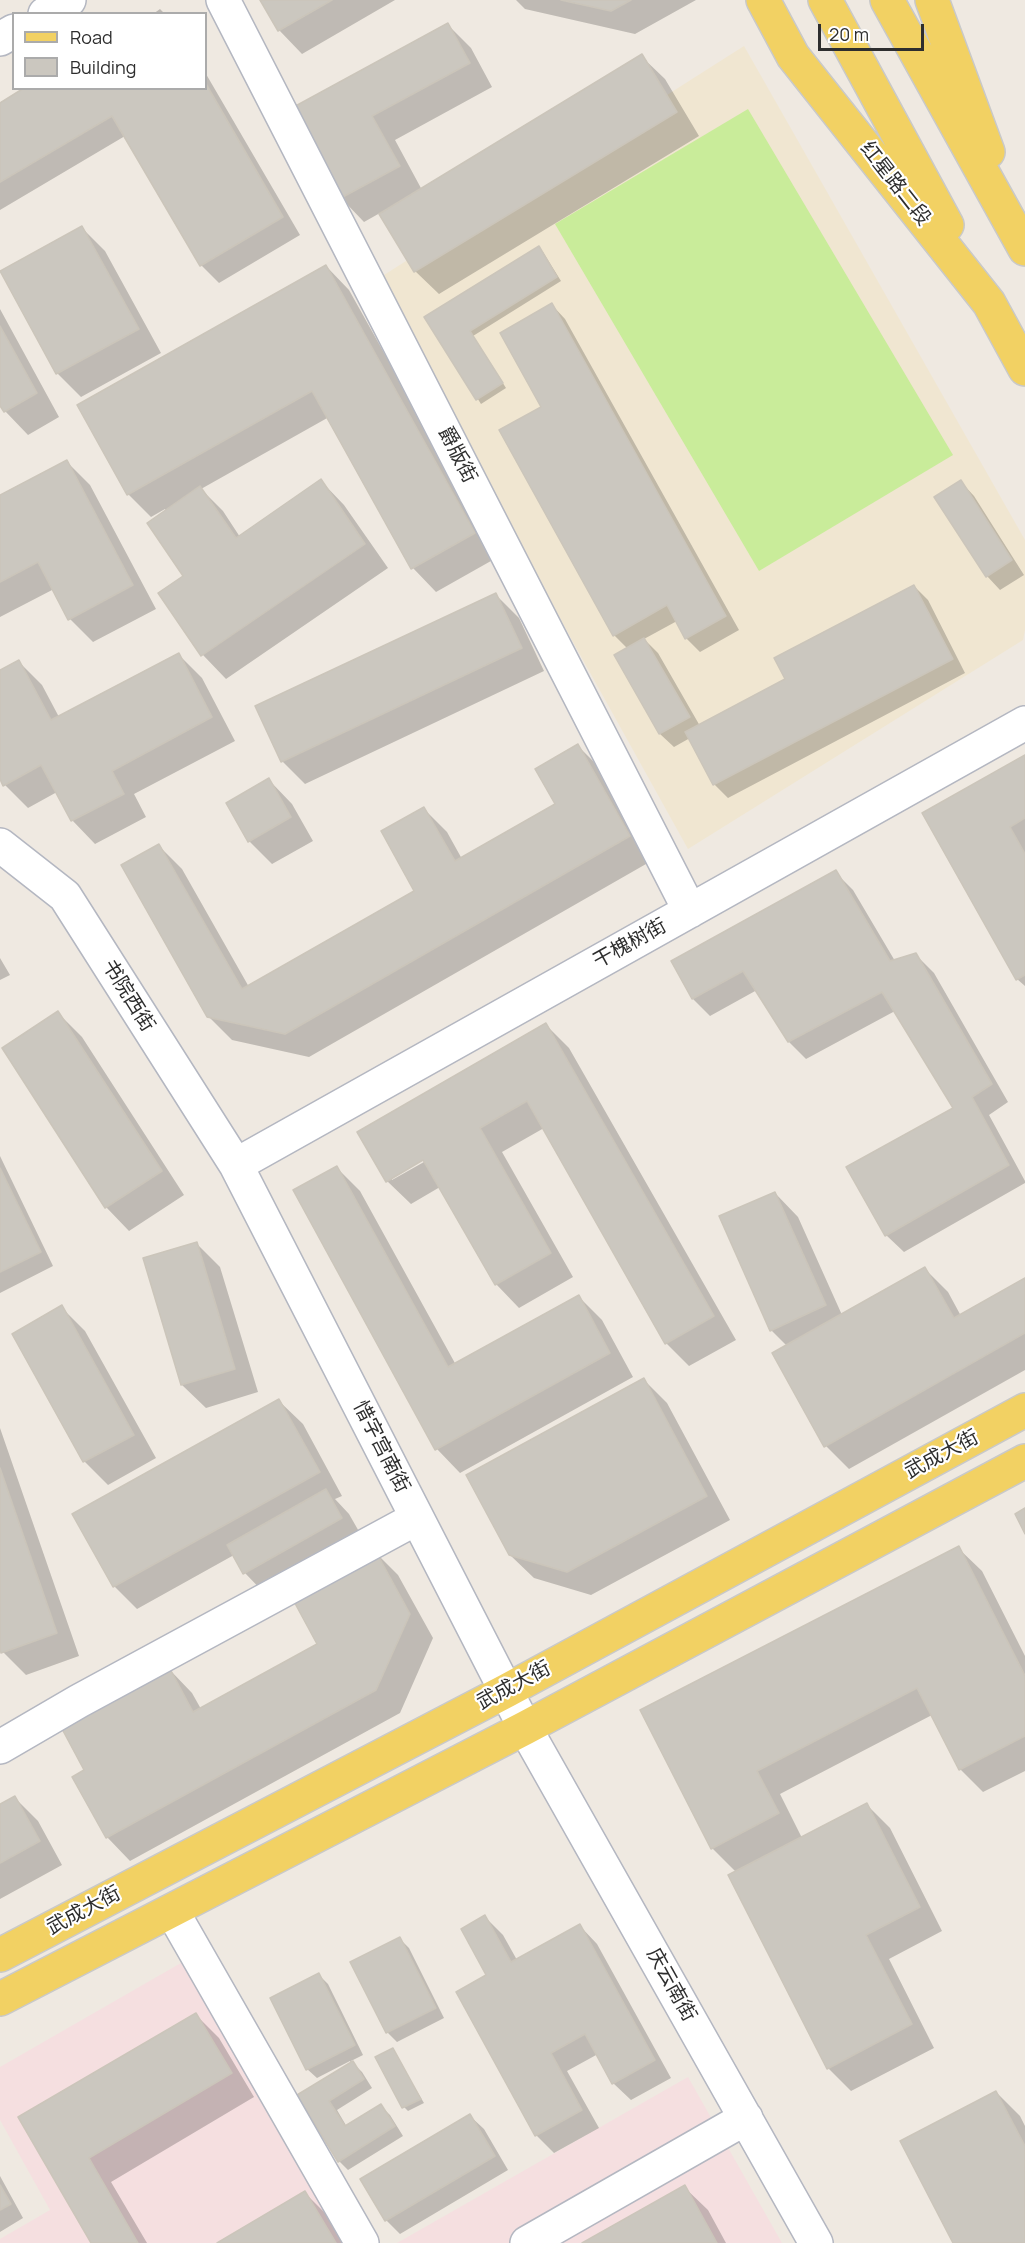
<!DOCTYPE html>
<meta charset="utf-8">
<style>
body{margin:0}
#map{position:relative;width:1025px;height:2243px;overflow:hidden;background:#efe9e1;font-family:Manrope,sans-serif}
canvas{display:block}
.legend{position:absolute;left:12px;top:12px;width:195px;height:78px;box-sizing:border-box;background:#fff;border:2px solid #ababab;margin:0;padding:8px 10px;list-style:none;font-size:18px;color:#2e2e2e}
.legend li{display:flex;align-items:center;gap:12px;height:30px}
.legend b{width:30px;border:2px solid #ababab}
.scale{position:absolute;left:818px;top:24px;width:106px;height:27px;box-sizing:border-box;border:3px solid #2e2e2e;border-top:0;padding-left:8px;font-size:18px;line-height:21px;white-space:nowrap;color:#2e2e2e;-webkit-text-stroke:4px #fff;paint-order:stroke}
</style>
<div id="map">
<canvas width="1025" height="2243"></canvas>
<ul class="legend">
<li><b style="height:8px;background:#f2d163"></b>Road</li>
<li><b style="height:16px;background:#cbc7bf"></b>Building</li>
</ul>
<div class="scale">20 m</div>
</div>
<script>
const context = document.querySelector('canvas').getContext('2d');
context.lineJoin = 'round';
function fillPath(path, color) { context.fillStyle = color; context.fill(path, 'evenodd'); }
function strokePath(path, color, width, dash) { context.strokeStyle = color; context.lineWidth = width; context.lineCap = dash ? 'butt' : 'round'; context.setLineDash(dash || []); context.stroke(path); }
function label(font, color, halo, rows, align = 'center') {
  context.font = font + ' Manrope,"Noto Sans SC",sans-serif'; context.lineWidth = 4.5; context.setLineDash([]); context.textBaseline = 'middle'; context.strokeStyle = halo; context.fillStyle = color; for (const [text, x, y, turn = 0] of rows) {
    context.save(); context.translate(x, y); context.rotate((+turn || 0) * Math.PI / 180); context.textAlign = isNaN(turn) ? turn : align; if (halo) context.strokeText(text, 0, 0); context.fillText(text, 0, 0); context.restore();
  }
}
fillPath(new Path2D(`
 M744,46L1025,540V630L1023,640L688,849L373,282Z`), '#f0e6d1');
fillPath(new Path2D(`
 M207,1948L374,2243H0V2239L50,2210L0,2120V2067Z
 M688,2077L782,2243H397Z`), '#f5dfe0');
fillPath(new Path2D(`
 M748,109L953,455L759,571L555,224Z`), '#c9ec9a');
fillPath(new Path2D(`
 M261,0H395L302,54L279,30Z
 M516,0H696L635,34L525,9Z
 M160,9L165,14H153Z
 M448,25L471,48L492,87L395,140L422,190L641,56L665,79L699,136L439,294L415,271L380,213L364,222L341,198L292,109Z
 M206,74L300,235L219,283L201,265L125,136L0,210V104L206,88Z
 M82,228L105,251L161,353L81,397L57,373L2,272Z
 M543,252L561,281L473,336L506,388L481,404L426,318Z
 M326,266L349,290L498,557L436,592L413,568L329,417L201,489L223,511L240,537L321,481L344,505L388,568L226,679L203,655L160,594L185,576L166,511L165,509L151,517L128,494Z
 M552,305L565,319L739,630L700,652L686,638L677,621L644,639L658,653L700,726L787,680L914,586L928,600L965,673L728,798L714,784L690,738L674,747L660,734L616,656L628,649L614,635L543,407Z
 M0,309L59,417L28,435L5,411L0,403Z
 M67,462L90,485L156,609L93,642L70,619L54,589L0,617V497Z
 M961,482L974,496L1024,575L1000,590L987,576Z
 M496,595L519,618L544,671L305,784L282,761Z
 M178,654L202,678L235,741L134,794L146,817L95,844L72,820L57,792L28,808L5,785L0,776V672L19,662L42,685L59,717Z
 M578,746L601,769L653,860L309,1057L232,1040L208,1016L159,846L182,869L249,987L416,891L424,809L447,832L462,859L557,805Z
 M1025,757V986L1017,979L924,814Z
 M269,780L292,804L313,841L272,864L249,841Z
 M835,872L853,890L895,961L916,955L934,973L1008,1102L989,1115L1025,1181V1183L904,1252L886,1235L955,1109L895,1011L806,1059L789,1042L757,990L710,1016L693,999L673,961Z
 M0,958L10,975L0,980Z
 M58,1013L82,1037L184,1195L129,1231L106,1207L4,1048Z
 M546,1025L569,1048L736,1340L689,1366L666,1343L544,1128L502,1152L573,1277L519,1308L496,1284L440,1187L411,1204L387,1181ZM429,1155L431,1158L392,1180V1177Z
 M0,1156L53,1266L0,1293Z
 M337,1168L360,1191L456,1365L579,1297L602,1320L633,1377L460,1473L437,1449L295,1191Z
 M775,1193L798,1217L842,1315L925,1269L948,1292L961,1316L1025,1280V1370L849,1469L826,1446L787,1346L771,1330Z
 M196,1243L220,1267L258,1392L206,1408L182,1385L145,1259Z
 M61,1307L85,1331L156,1458L108,1485L85,1462L14,1334Z
 M644,1380L667,1403L730,1520L591,1595L534,1578L510,1555Z
 M279,1401L303,1424L342,1496L335,1499L349,1514L365,1542L268,1597L245,1573L234,1555L137,1609L114,1586Z
 M0,1428L79,1656L26,1675L3,1652L0,1644Z
 M958,1548L982,1571L1025,1656V1771L983,1792L960,1769L932,1715L780,1794L802,1838L867,1805L890,1828L942,1931L889,1959L934,2048L851,2091L828,2068L737,1873L712,1848L642,1710Z
 M375,1552L398,1575L433,1638L400,1713L130,1861L107,1837L86,1771L169,1669L192,1693L201,1709L319,1645Z
 M15,1798L38,1821L62,1865L0,1899V1806Z
 M485,1917L503,1935L517,1960L580,1926L597,1944L671,2078L631,2100L613,2083L598,2054L567,2071L599,2128L554,2153L536,2135L488,1975Z
 M399,1938L409,1948L444,2018L397,2042L388,2033L352,1962Z
 M319,1975L328,1984L363,2055L351,2061L362,2072L372,2088L337,2110L347,2127L381,2106L390,2115L403,2136L348,2170L339,2161L299,2096L351,2063L350,2061L317,2078L307,2069Z
 M196,2015L219,2038L254,2097L111,2182L147,2243H93L20,2118Z
 M392,2050L424,2103L408,2111L404,2107Z
 M996,2092L1020,2116L1025,2126V2243H954Z
 M470,2116L484,2129L508,2170L400,2234L386,2220L362,2180Z
 M0,2176L23,2218L0,2232Z
 M684,2187L708,2210L726,2243H585Z
 M305,2193L328,2216L344,2243H220Z`), '#0003');
const building = new Path2D(`
 M260,0H332L278,31Z
 M561,0H631L611,11Z
 M448,23L470,63L372,116L400,166L339,199L290,109Z
 M642,54L677,112L414,272L379,214Z
 M206,84L283,217L200,266L112,116L0,182V103L24,88H206Z
 M82,226L139,329L56,374L0,271Z
 M539,246L557,277L470,331L503,383L476,400L424,317Z
 M326,265L475,533L411,569L312,391L127,495L77,405Z
 M552,303L726,616L685,639L667,605L613,636L499,430L541,407L500,333Z
 M0,326L37,393L4,412L0,406Z
 M67,460L133,585L68,620L38,562L0,582V495Z
 M321,479L365,544L201,656L158,593L183,576L147,523L200,486L236,538Z
 M961,480L1012,560L986,577L934,497Z
 M914,585L953,659L713,785L685,732L785,679L774,658Z
 M496,593L522,648L281,762L255,706Z
 M644,638L690,717L659,734L614,655Z
 M179,653L212,717L112,771L124,794L71,821L41,765L3,786L0,779V670L19,660L51,720Z
 M578,744L630,836L285,1034L207,1017L121,865L159,844L242,989L414,891L381,831L424,807L455,861L555,804L535,769Z
 M1025,755V818L1010,827L1025,854V975L1016,980L922,813Z
 M269,778L291,817L248,842L226,803Z
 M836,870L890,961L916,953L992,1084L972,1097L1009,1165L885,1236L846,1167L953,1108L882,992L788,1042L743,971L692,999L671,961Z
 M58,1011L162,1171L105,1208L2,1048Z
 M546,1023L714,1316L665,1344L527,1101L480,1128L551,1253L495,1285L423,1160L386,1182L357,1132Z
 M337,1166L448,1367L579,1295L610,1353L435,1450L293,1190Z
 M0,1168L41,1252L0,1272Z
 M775,1192L826,1305L770,1331L719,1216Z
 M197,1242L235,1369L181,1385L143,1258Z
 M925,1267L954,1318L1025,1278V1333L824,1447L772,1353Z
 M62,1305L134,1435L83,1462L12,1334Z
 M644,1378L707,1496L567,1572L509,1555L466,1475Z
 M279,1399L320,1472L113,1587L72,1514Z
 M0,1468L57,1633L1,1653L0,1649Z
 M326,1489L342,1518L243,1574L227,1545Z
 M1025,1508V1534L1015,1514Z
 M959,1546L1025,1676V1736L959,1770L917,1688L757,1771L779,1813L711,1849L640,1710Z
 M375,1550L410,1614L376,1690L106,1838L72,1777L84,1770L61,1727L169,1667L193,1712L317,1644L291,1596Z
 M15,1796L40,1841L0,1863V1804Z
 M867,1803L920,1907L866,1935L912,2024L827,2069L728,1875Z
 M485,1915L511,1962L580,1924L655,2060L612,2084L585,2034L551,2053L582,2110L535,2136L456,1992L486,1975L461,1929Z
 M400,1937L436,2008L386,2033L350,1962Z
 M319,1973L355,2045L306,2070L270,1998Z
 M196,2013L232,2073L89,2158L138,2243H91L18,2117Z
 M393,2048L421,2099L402,2108L375,2057Z
 M353,2061L364,2079L329,2101L345,2126L381,2104L395,2126L338,2162L297,2095Z
 M996,2091L1025,2146V2243H953L900,2141Z
 M470,2114L495,2156L385,2221L360,2179Z
 M0,2185L11,2204L0,2210Z
 M685,2185L717,2243H582Z
 M305,2191L336,2243H217Z`);
fillPath(building, '#cbc7bf');
strokePath(building, '#cbc5ba', 1.5);
const minor = new Path2D(`
 M223,0L690,911
 M45,14L69,0
 M0,39L14,31
 M0,845L65,896L236,1165L525,1728L816,2243
 M236,1165L1025,723
 M0,1747L79,1701L417,1518
 M172,1911L362,2243
 M527,2243L746,2118`);
const major = new Path2D(`
 M763,0L793,56L989,303L1025,369
 M825,0L947,225
 M887,0L1025,249
 M932,0L988,152
 M0,1955L506,1691L1025,1410
 M0,1999L525,1728L1025,1461`);
strokePath(minor, '#b4b7c1', 36);
strokePath(major, '#c9c9c9', 36);
strokePath(minor, '#fff', 33);
strokePath(major, '#f2d163', 33);
label('20px', '#2e2e2e', '#fff', [
 ["红星路二段",895,184,52],
 ["爵版街",457,455,63],
 ["干槐树街",630,944,-29],
 ["书院西街",128,996,58],
 ["惜字宫南街",381,1447,63],
 ["武成大街",942,1455,-28],
 ["武成大街",514,1686,-28],
 ["武成大街",84,1911,-28],
 ["庆云南街",671,1985,61]
]);
</script>
